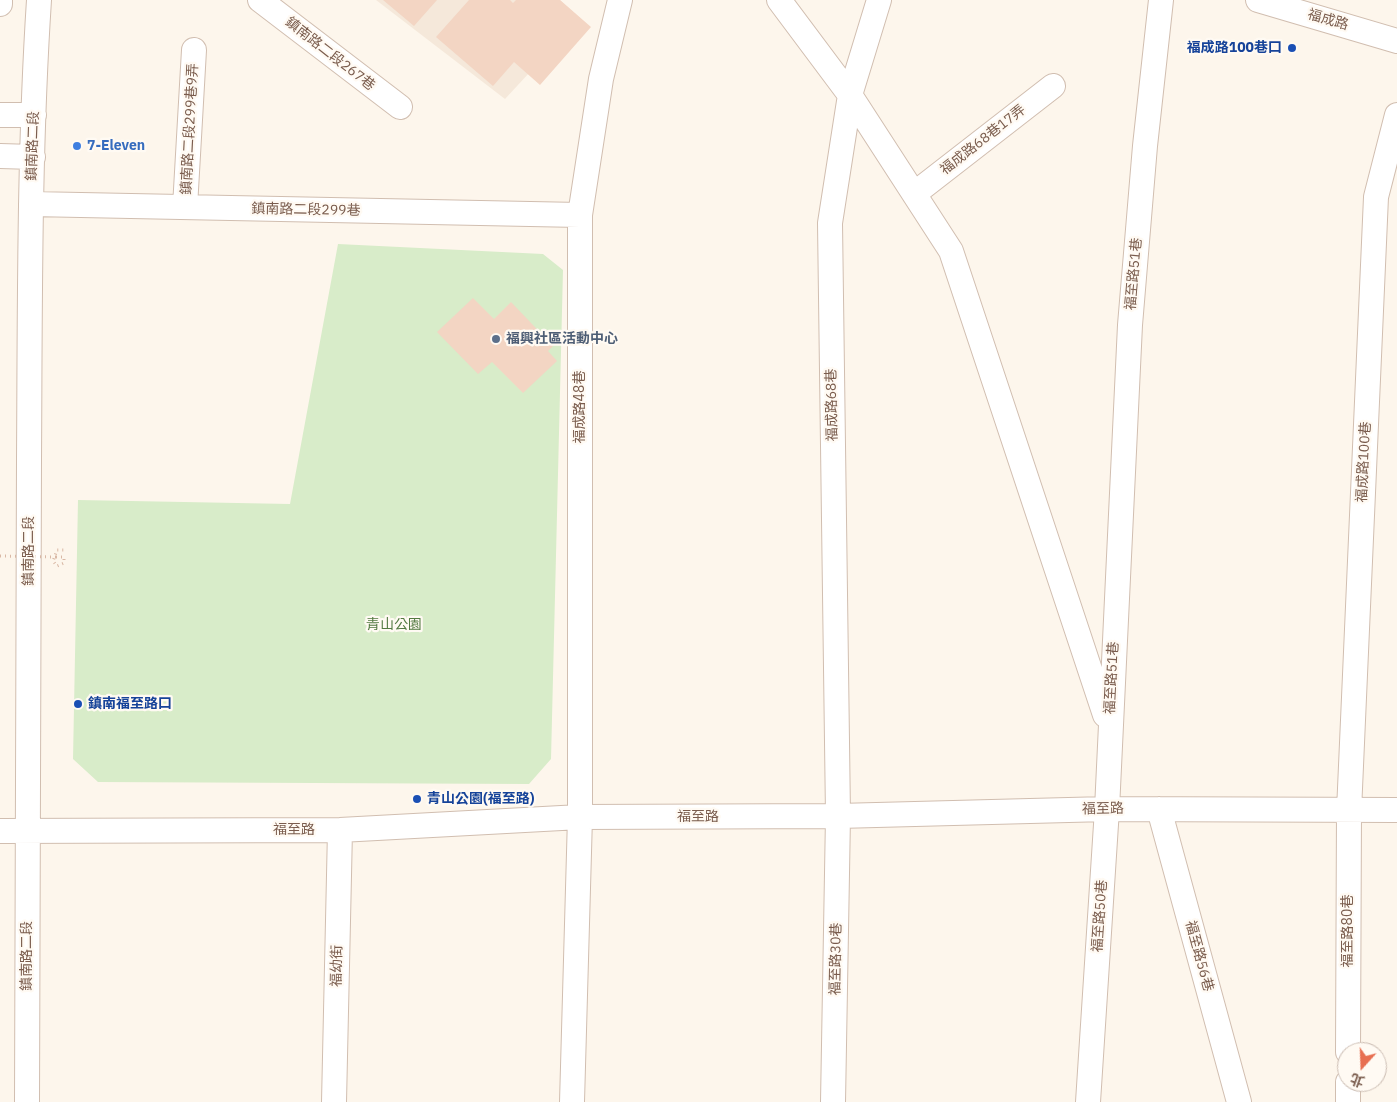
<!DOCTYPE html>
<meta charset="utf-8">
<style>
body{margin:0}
#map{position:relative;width:1397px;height:1102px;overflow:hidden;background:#fdf6ec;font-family:"IBM Plex Sans","Noto Sans TC",sans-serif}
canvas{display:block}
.north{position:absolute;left:1337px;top:1042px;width:50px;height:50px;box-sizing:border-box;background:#fffaf3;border:1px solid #cabbb1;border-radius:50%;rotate:200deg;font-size:14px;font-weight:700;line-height:20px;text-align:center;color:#7a5c4d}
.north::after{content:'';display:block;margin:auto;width:18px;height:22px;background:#e76f51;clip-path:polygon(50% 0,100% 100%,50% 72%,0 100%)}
</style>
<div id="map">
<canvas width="1397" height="1102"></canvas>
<div class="north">北</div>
</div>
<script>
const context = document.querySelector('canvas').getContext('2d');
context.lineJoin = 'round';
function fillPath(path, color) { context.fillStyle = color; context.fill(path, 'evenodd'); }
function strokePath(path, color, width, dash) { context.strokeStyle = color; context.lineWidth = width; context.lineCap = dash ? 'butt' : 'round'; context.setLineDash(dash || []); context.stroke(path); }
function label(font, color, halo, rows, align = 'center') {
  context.font = font + ' "IBM Plex Sans","Noto Sans TC",sans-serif'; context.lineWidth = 4.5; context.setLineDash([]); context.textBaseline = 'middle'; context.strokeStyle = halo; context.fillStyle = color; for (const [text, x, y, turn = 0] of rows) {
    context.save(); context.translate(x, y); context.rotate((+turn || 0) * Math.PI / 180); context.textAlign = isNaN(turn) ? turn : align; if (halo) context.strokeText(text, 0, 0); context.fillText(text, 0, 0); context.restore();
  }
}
fillPath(new Path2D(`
 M376,0H560L580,18L505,99Z`), '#f5e8da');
fillPath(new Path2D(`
 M338,244L543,254L563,270L551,759L529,784L98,782L73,759L78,500L290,504Z`), '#d8ecc9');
fillPath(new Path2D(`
 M383,0H437L414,26Z
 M469,0H510L513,3L516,0H560L591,27L540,85L514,62L493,86L436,37Z
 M473,298L494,319L511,302L553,346L548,351L557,361L523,393L492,362L478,374L437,332Z`), '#f3d5c3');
const minor = new Path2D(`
 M260,0L400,107
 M779,0L850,95L951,251L1105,715
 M1258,0L1397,41
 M0,4V0
 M0,115H34
 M0,156L33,157
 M914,194L1053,86
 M31,204L580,215
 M185,207L194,50
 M1159,809L1239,1102
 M0,831L340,830L580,817L838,816L1107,809L1397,810
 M1348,1052L1349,811L1376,197L1397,115
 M27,1102C27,888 28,674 29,460C30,306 29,153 39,0
 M334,1102L340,830
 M572,1102L580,817V215L601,79L620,0
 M833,1102L838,816L830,223L850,95L879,0
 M1088,1102L1107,809L1130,325L1145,146L1161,0
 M1348,1102V1082`);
strokePath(minor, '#d1beb0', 26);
strokePath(new Path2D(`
 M56,557H64V563L57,566L53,561L57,550H66`), '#d9b8a5', 3, [1, 4]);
strokePath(minor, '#fff', 24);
strokePath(new Path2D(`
 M0,556L56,557`), '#d9b8a5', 3, [1, 4]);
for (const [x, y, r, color] of [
 [1292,48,5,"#1a4fb4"],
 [77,146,5,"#3f7fe0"],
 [496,339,5,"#5c6f8a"],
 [78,704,5,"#1a4fb4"],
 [417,799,5,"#1a4fb4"]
]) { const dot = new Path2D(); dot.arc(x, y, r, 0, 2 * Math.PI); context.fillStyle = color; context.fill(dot); strokePath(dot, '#fffaf3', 2); }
label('14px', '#7a5c4d', '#fffaf3', [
 ["福成路",1328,20,16],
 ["鎮南路二段267巷",330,54,38],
 ["鎮南路二段299巷9弄",190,129,-87],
 ["福成路68巷17弄",983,140,-38],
 ["鎮南路二段",33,146,-88],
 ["鎮南路二段299巷",306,210,1],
 ["福至路51巷",1134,274,-85],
 ["福成路68巷",832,405,-91],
 ["福成路48巷",580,407,-90],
 ["福成路100巷",1364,462,-87],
 ["鎮南路二段",29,551,-90],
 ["福至路51巷",1112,678,-87],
 ["福至路",1103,809,-1],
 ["福至路",698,817],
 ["福至路",294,830],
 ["福至路50巷",1100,916,-86],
 ["福至路80巷",1348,931,-90],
 ["鎮南路二段",27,956,-90],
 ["福至路56巷",1199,956,75],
 ["福至路30巷",836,959,-89],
 ["福幼街",337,966,-89]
]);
label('bold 14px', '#164399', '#fffaf3', [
 ["福成路100巷口",1282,48,"right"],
 ["鎮南福至路口",88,704],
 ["青山公園(福至路)",427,799]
], 'left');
label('bold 14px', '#366cbe', '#fffaf3', [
 ["7-Eleven",87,146]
], 'left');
label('bold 14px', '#4e5e75', '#fffaf3', [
 ["福興社區活動中心",506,339]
], 'left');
label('14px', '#537a41', '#fffaf3', [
 ["青山公園",394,625]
]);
</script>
